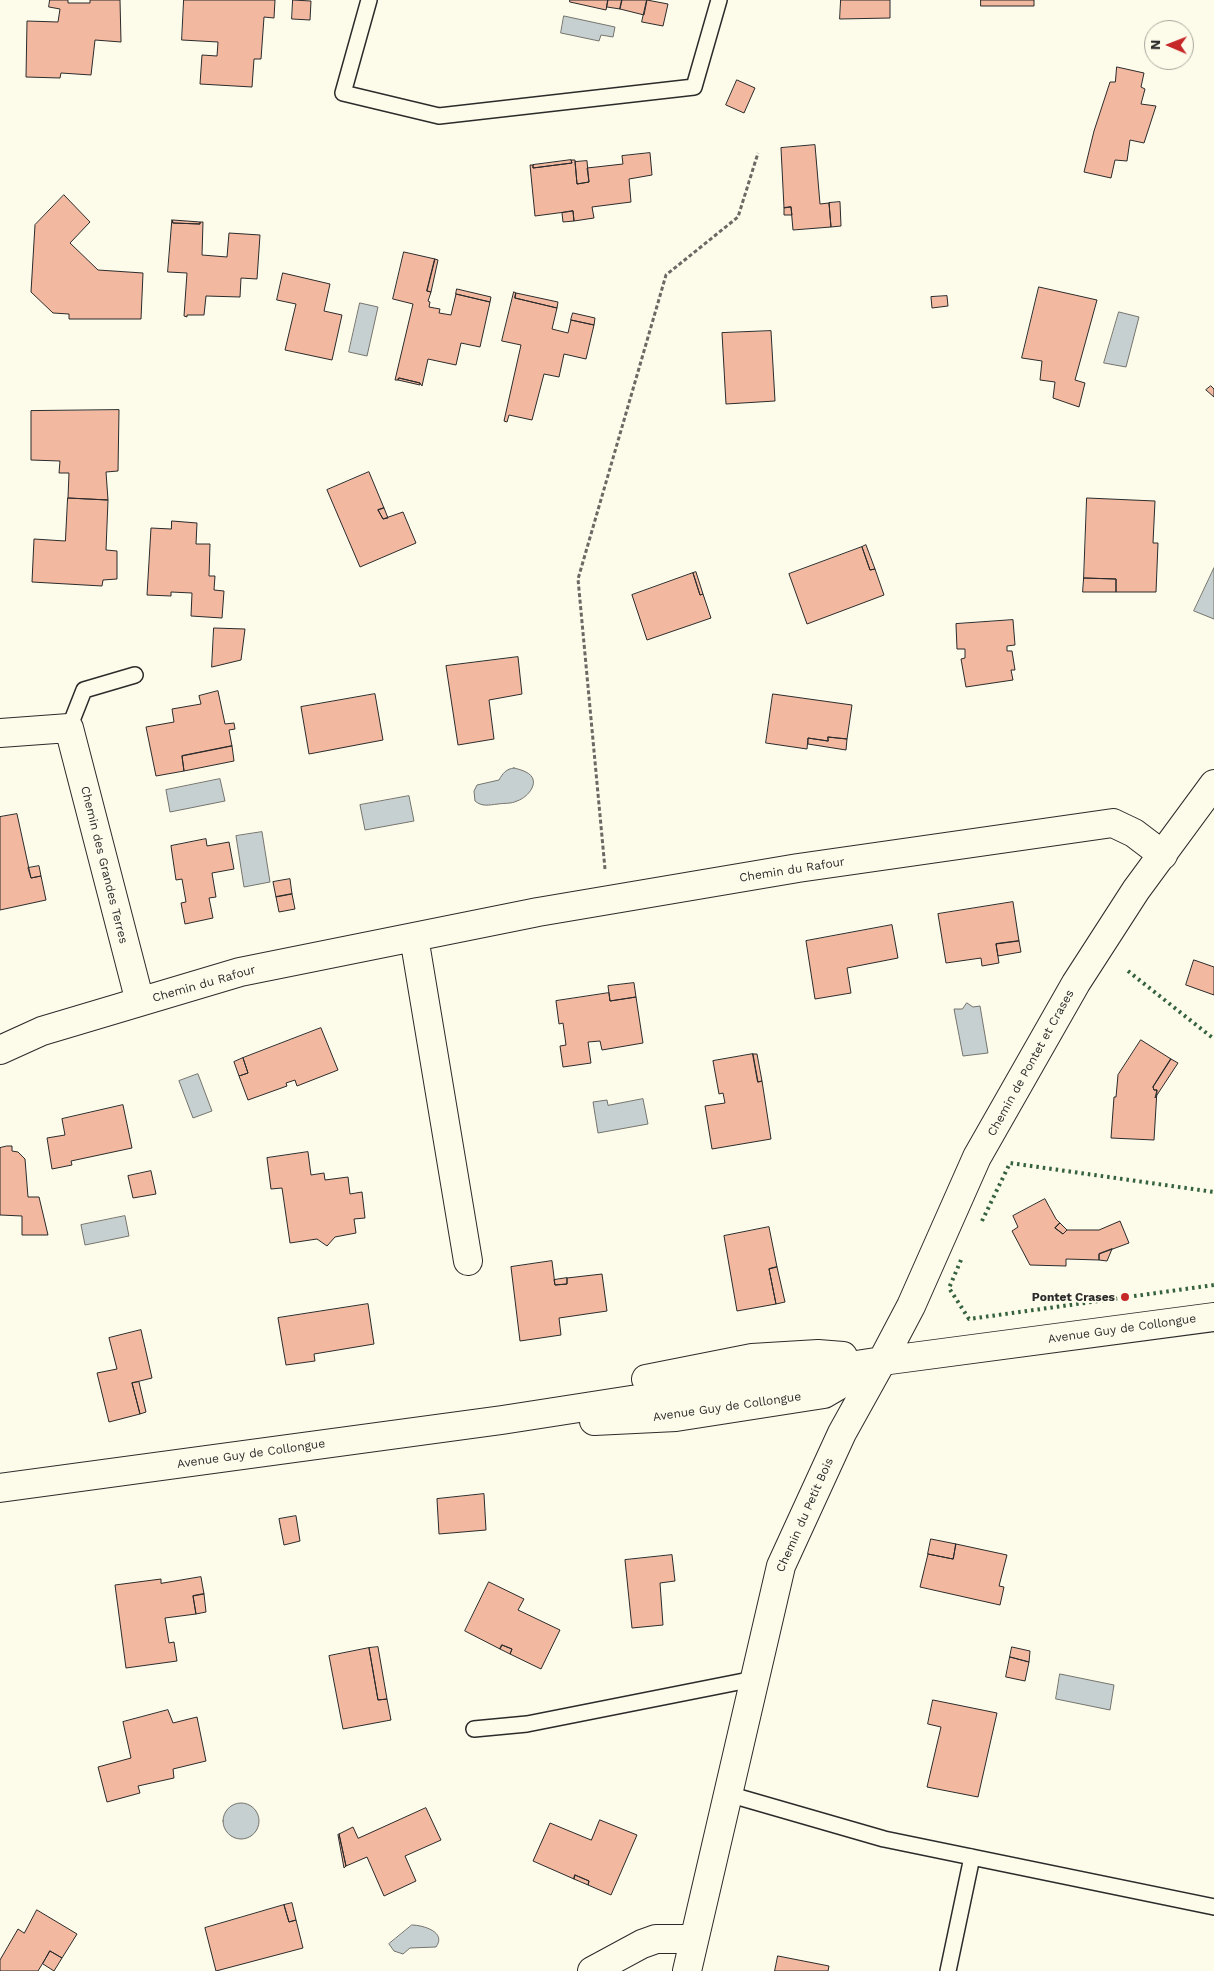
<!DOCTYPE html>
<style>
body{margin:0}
#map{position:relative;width:1214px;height:1971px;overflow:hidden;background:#fdfbea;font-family:"Work Sans",sans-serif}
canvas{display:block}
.north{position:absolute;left:1144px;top:20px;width:50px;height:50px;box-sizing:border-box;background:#fdfbea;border:1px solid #a9a89e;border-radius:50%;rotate:271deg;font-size:14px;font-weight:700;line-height:20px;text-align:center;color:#2b2b2b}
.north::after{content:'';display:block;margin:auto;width:18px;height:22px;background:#c62828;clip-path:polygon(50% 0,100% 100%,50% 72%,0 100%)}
</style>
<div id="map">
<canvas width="1214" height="1971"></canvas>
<div class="north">N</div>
</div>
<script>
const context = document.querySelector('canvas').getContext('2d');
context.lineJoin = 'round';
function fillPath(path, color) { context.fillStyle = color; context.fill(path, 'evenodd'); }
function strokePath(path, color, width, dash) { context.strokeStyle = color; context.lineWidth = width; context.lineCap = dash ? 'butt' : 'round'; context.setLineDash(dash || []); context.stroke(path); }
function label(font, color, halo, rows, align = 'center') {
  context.font = font + ' "Work Sans",sans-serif'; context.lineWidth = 4; context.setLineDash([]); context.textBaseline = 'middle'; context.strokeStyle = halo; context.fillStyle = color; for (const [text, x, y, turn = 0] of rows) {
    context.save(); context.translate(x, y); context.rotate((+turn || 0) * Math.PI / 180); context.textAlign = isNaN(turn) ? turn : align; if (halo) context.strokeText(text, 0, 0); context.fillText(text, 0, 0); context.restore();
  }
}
const water = new Path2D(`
 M564,16L615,27L613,37L601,35L599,41L561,33Z
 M360,303L378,307L367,356L349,352Z
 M1119,312L1139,317L1126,367L1104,363Z
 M1214,568V619L1194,611Z
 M514,768C518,769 522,770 526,772C542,780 529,797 517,801C511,804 504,803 498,804C489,805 482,807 475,801L474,791L477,785L499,780C503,773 506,769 514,768Z
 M220,779L225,801L170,812L166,790Z
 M409,796L414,821L365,830L360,805Z
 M262,832L270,882L244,887L236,836Z
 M967,1003L973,1007L980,1006L988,1053L963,1056L954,1009H962Z
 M198,1074L212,1111L193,1118L179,1081Z
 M643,1099L648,1124L598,1133L593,1102L607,1100L608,1105Z
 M125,1216L129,1236L85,1245L81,1225Z
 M1060,1674L1114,1685L1110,1710L1056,1699Z
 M223 1821a18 18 0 1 1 36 0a18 18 0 1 1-36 0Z
 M412,1925C423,1925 447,1932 436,1947L410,1948L403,1954L394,1951L389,1944Z`);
fillPath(water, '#c7d0d0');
strokePath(water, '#74746e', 1);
const building = new Path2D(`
 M50,0H68V3H90V0H120L121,42L95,40L91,75L61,73L60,78L26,77L27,21L58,22L60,9L49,7Z
 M184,0H275L274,18L264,17L261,59H254L252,87L200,84L202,55L217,56L218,42L182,40Z
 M293,0L311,1L310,20L292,19Z
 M570,0H608L606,10L570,2Z
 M608,0H622L620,9L607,7Z
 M622,0H647L644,15L620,9Z
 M647,0L668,4L663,26L642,22Z
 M841,0H890V18L840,19Z
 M981,0H1034V6H981Z
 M1117,67L1144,73L1141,87L1145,89L1141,104L1156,106L1144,143L1130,140L1127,161L1115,160L1111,178L1084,172L1094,131L1110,82H1115Z
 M737,80L755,88L744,113L726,105Z
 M815,145L820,204L829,203L831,227L793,230L791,207L784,208L781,148Z
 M650,153L652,175L629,179L631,202L592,207L594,218L574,221L573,211L535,216L530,165H533V168L572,163L571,160H575L577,184L589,182L587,168L623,164L622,156Z
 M571,160L572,163L533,168V165Z
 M587,161L589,182L577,184L575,162Z
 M64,195L90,222L70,243L98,270L143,273L141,319H69V314L53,313L31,292L35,225Z
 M840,202L841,226L831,227L829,203Z
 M791,207L792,215H784V208Z
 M573,211L574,221L563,222L562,213Z
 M172,220L173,223L200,224V222H203L202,255L227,257L229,233L260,235L257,279L241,278L240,297L206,296L204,315H187V317L184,316L187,273L168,272Z
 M173,220L200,222V224L173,223Z
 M404,252L435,259L427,291L431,292L428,301L430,302L429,307L440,309L439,313L451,315L456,294L490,302L480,347L461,343L456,365L428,359L422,386L420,383L399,378L398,380H395L413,304L393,299Z
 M435,259L438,260L431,292L427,291Z
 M283,273L330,284L324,311L342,315L332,360L285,350L296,304L277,300Z
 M1039,287L1097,300L1075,380L1085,383L1079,407L1053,398L1055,382L1040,380L1042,361L1022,358Z
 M457,289L491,297L490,302L456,294Z
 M514,292L516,293L515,298L557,308L552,329L568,333L571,320L594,325L586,359L564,354L559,377L544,374L532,420L509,415L507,422L504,421L521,345L502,341Z
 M516,293L558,302L557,308L515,298Z
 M947,296L948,306L932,308L931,297Z
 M573,313L595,318L594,325L571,320Z
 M771,331L775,401L726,404L722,333Z
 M399,378L420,383V385L398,380Z
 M1211,386L1214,389V397L1206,390Z
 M119,410L118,471L106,472L108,500L68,498L69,473H59L60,461L31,460V411Z
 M369,472L384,508L378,510L383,519L403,512L416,543L360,567L327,490Z
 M68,498L108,500L106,550L117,551V579L103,580L102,586L32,582L34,539L65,541Z
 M1087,498L1155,501L1153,543H1158L1156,592H1116V579L1084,578Z
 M384,508L388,518L383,519L378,510Z
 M172,521L197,523L196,544H210L209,576H215L214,590L224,591L222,618L191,616L192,593L171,592V596L147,595L151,528L171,529Z
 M866,545L875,569L870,570L862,547Z
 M862,547L870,570L875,569L884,595L807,624L789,574Z
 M696,572L703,594L700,595L693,573Z
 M693,573L700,595L703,594L711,618L647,640L632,595Z
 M1084,578L1116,579V592H1083Z
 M1013,620L1015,645L1007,646V651H1012L1015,670H1011L1013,680L966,687L961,659L965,658V649H957L956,624Z
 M214,628L245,629L241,660L212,667Z
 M518,657L522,694L489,700L494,739L458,745L446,666Z
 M218,691L225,724L234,723L235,729L229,730L232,746L182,756L184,771L156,776L146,727L174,722L172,709L201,704L199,696Z
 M375,694L383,740L309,754L301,707Z
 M773,694L852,705L847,739L828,737V741L808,738L807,749L766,743Z
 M828,737L847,739L846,750L808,744V738L828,741Z
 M232,746L234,761L184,771L182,756Z
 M17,814L31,878L41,876L46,900L0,910V817Z
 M206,839L207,846L229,842L234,869L212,873L216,897L209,898L213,918L185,924L181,903L186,902L182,879L176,880L171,846Z
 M39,866L41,876L31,878L28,868Z
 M290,879L292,894L276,897L273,882Z
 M292,894L295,909L279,912L276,897Z
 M1013,902L1019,941L996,944L999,963L982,966L981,958L946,963L938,914Z
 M892,925L898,958L847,968L851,993L815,999L806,941Z
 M1019,941L1021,952L998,956L996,944Z
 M1194,960L1214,967V995L1186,985Z
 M634,983L636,997L610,1001L608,986Z
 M609,993L610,1001L636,997L643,1043L602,1050L600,1041L588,1042L591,1063L563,1067L560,1046L566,1045L563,1023L559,1024L556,1001Z
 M321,1028L338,1070L297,1086L295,1080L286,1083L287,1086L248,1100L239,1076L248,1073L243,1058Z
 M1141,1040L1171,1059L1153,1087L1154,1090H1157L1154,1140L1111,1138L1114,1097H1116L1118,1075Z
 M753,1054L758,1082L762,1081L771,1139L712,1149L705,1106L725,1103L723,1093L719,1094L713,1061Z
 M753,1054H757L762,1081L758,1082Z
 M243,1058L248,1073L239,1076L234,1062Z
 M1171,1059L1178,1063L1155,1098L1157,1090H1154L1153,1087Z
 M123,1105L132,1148L71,1161L72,1165L52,1169L47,1138L65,1135L62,1119Z
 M7,1146H12V1151L18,1152L25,1159L28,1197H39L48,1235H22V1216L0,1215V1148Z
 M308,1152L311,1175L324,1173L325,1180L348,1177L350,1194L362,1192L365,1218L354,1219L356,1233L335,1237L327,1246L317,1239L290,1243L282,1188L271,1189L267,1158Z
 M151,1171L156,1194L133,1198L128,1176Z
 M1045,1199L1056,1219L1060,1223L1055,1228L1063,1234L1067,1230H1099L1120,1221L1129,1243L1099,1254V1260L1066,1259V1266L1030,1265L1012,1231L1018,1227L1013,1216Z
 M1060,1223L1067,1230L1063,1234L1055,1228Z
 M769,1227L777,1267L769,1269L776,1304L737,1311L724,1236Z
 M1112,1249L1107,1261L1099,1260V1254Z
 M552,1261L555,1285L567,1284V1278L602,1274L607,1311L559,1318L561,1335L520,1341L511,1267Z
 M777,1267L785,1302L776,1304L769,1269Z
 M567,1278V1284L555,1285L554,1280Z
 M368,1304L374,1344L314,1354L315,1361L286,1365L278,1318Z
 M141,1330L152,1378L132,1383L140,1414L109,1422L97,1373L117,1369L109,1338Z
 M139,1382L146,1412L140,1414L132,1383Z
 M484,1494L486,1530L439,1534L437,1499Z
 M296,1516L300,1541L284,1545L279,1519Z
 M931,1539L956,1544L953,1559L928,1554Z
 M956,1544L1007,1555L999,1586L1004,1587L1000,1605L920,1587L928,1554L953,1559Z
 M672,1555L675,1581L660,1583L663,1625L632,1628L625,1560Z
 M201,1577L204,1594L193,1596L196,1614L165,1618L169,1643L174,1642L177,1661L126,1668L115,1585L161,1579V1583Z
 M489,1582L524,1599L518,1610L560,1630L541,1669L510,1654L512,1649L502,1645L500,1649L465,1631Z
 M204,1594L206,1612L196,1614L193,1596Z
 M502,1645L512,1649L510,1654L500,1649Z
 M378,1647L387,1699L378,1700L369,1648Z
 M1012,1647L1030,1651L1029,1662L1010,1657Z
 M369,1648L378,1700L387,1699L391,1720L343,1729L329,1656Z
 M1010,1657L1029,1662L1025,1681L1006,1677Z
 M933,1700L997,1713L978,1797L927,1787L941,1727L928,1724Z
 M168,1710L173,1723L197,1717L206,1761L173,1769L174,1778L138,1786L140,1793L107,1802L98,1767L131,1758L123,1722Z
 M426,1808L441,1840L405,1856L416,1881L384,1896L367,1857L346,1866L339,1834L353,1827L358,1838Z
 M600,1820L637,1835L611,1895L588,1885L589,1881L575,1875L574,1879L533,1861L550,1823L591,1840Z
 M339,1834L346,1866L344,1868L338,1835Z
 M575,1875L589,1881L588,1885L574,1879Z
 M292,1903L296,1920L289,1922L284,1905Z
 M284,1905L289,1922L296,1920L303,1948L216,1971L205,1928Z
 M37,1910L77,1934L62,1958L50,1951L38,1971H0V1960L18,1929L24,1933Z
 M50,1951L62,1958L54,1971L43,1964Z
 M778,1956L829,1966L828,1971H775Z`);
fillPath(building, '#f2b8a0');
strokePath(building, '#2b2b2b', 1);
const lane = new Path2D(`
 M369,0L343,93L439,116L694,87L719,0
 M69,728L84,690L135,675
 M474,1729L527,1724L754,1679
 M728,1794L884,1839L1214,1907
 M948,1971L972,1857`);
const street = new Path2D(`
 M0,733L69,728L140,1002
 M414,937L468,1261
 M0,1050L42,1031L240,972L538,912L798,868L1113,823L1134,833L1163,855
 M592,1971L642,1944L656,1939H694
 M687,1971L781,1566L842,1433L882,1361`);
const secondary = new Path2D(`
 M882,1361L911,1306L977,1157L1076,983L1136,890L1214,784
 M646,1379L752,1358L818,1354L843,1356
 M594,1421L676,1417L824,1394L865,1370
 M0,1488L502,1420L882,1361L1214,1317`);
strokePath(lane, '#2b2b2b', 18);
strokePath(street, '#2b2b2b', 30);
strokePath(secondary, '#2b2b2b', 30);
strokePath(new Path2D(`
 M605,869L578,579L666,275L738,217L758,153`), '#6a6964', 3, [4, 2.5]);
strokePath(lane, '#fdfbea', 15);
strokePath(street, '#fdfbea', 28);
strokePath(secondary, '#fdfbea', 28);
strokePath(new Path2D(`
 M1128,971L1214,1039
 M982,1221L1010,1163L1214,1192
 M961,1260L949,1288L969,1319L1214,1285`), '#34623c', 4, [2.5, 4]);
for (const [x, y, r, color] of [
 [1125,1297,5,"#c62828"]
]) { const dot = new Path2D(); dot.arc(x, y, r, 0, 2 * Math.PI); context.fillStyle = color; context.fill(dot); strokePath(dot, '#fdfbea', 2); }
label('12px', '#2b2b2b', '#fdfbea', [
 ["Chemin des Grandes Terres",104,865,76],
 ["Chemin du Rafour",792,870,-9],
 ["Chemin du Rafour",204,984,-16],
 ["Chemin de Pontet et Crases",1031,1063,-61],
 ["Avenue Guy de Collongue",1122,1329,-8],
 ["Avenue Guy de Collongue",727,1407,-8],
 ["Avenue Guy de Collongue",251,1454,-8],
 ["Chemin du Petit Bois",805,1515,-66]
]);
label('bold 12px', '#2b2b2b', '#fdfbea', [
 ["Pontet Crases",1115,1297]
], 'right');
</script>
